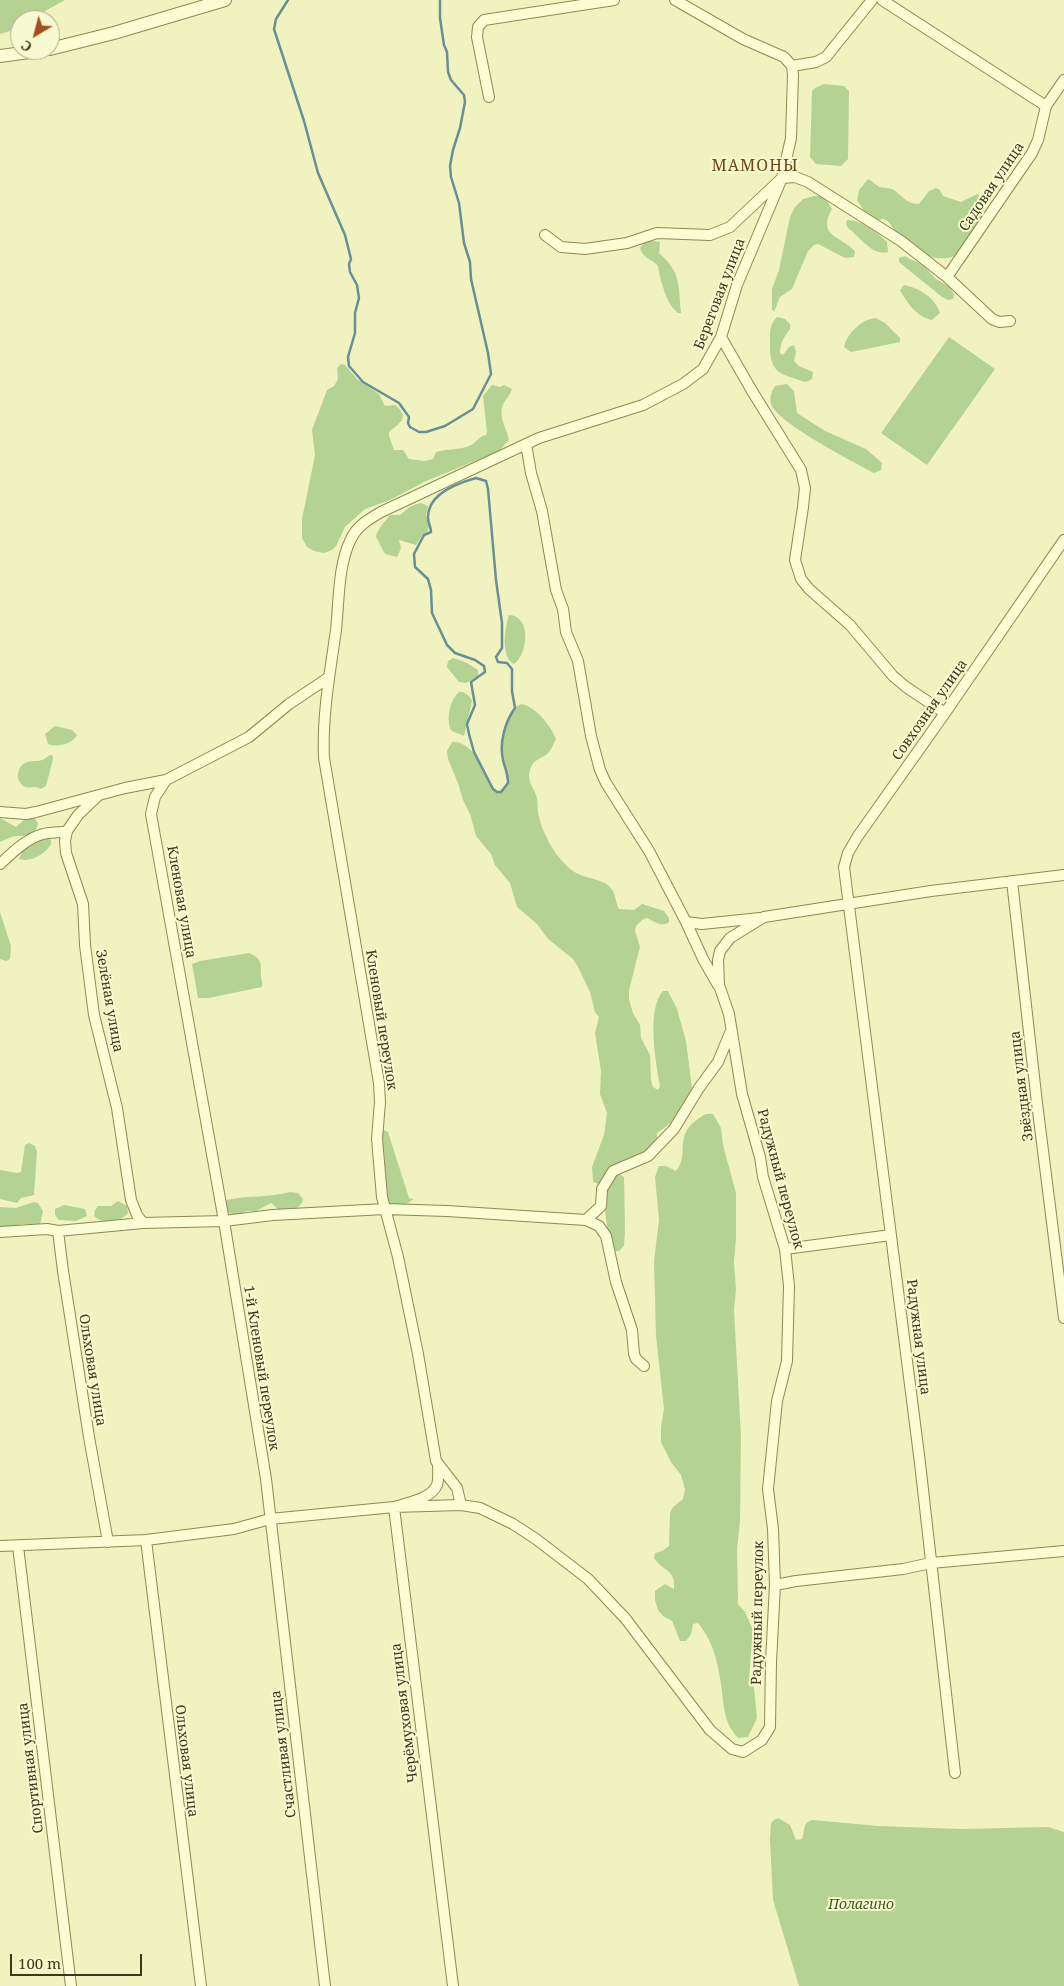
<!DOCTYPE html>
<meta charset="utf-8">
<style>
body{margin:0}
#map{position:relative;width:1064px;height:1986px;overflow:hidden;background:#f0f3bf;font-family:"Noto Serif",serif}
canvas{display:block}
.north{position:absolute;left:10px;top:10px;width:50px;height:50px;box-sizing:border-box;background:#f7fad0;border:1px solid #acac88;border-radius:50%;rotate:217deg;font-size:14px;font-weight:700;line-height:20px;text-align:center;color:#3c371b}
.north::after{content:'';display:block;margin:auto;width:18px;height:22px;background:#a54d1e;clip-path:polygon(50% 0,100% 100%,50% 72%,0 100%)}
.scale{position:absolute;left:10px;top:1954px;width:132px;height:22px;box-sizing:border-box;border:2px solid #3c371b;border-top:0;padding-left:6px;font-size:15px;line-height:18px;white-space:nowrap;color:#3c371b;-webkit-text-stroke:4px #f7fad0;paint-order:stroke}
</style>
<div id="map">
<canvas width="1064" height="1986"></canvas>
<div class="north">С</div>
<div class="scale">100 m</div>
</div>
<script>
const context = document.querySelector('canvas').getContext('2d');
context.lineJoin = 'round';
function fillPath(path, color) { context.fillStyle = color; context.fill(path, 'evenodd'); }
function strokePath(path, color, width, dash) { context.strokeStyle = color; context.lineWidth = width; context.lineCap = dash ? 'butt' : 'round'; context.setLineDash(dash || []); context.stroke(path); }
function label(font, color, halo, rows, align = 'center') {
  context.font = font + ' "Noto Serif",serif'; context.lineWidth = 4; context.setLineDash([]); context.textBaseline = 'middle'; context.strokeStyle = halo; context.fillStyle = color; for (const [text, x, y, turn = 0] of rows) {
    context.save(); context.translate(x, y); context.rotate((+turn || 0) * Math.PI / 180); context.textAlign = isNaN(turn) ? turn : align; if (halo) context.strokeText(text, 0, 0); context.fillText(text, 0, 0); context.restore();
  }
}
fillPath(new Path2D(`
 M0,0H65L29,20H20V25L10,31L0,34Z
 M824,84L844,86L849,91L848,159L841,166L816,164L810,157L812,91L815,88Z
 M868,179C872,181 874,183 878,186C882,189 889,187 894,190C902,196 907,204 919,204L929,191L936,188L940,190L943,196L961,202L977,194L985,199C988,216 965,242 955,256C931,264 914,250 897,233C893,230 891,223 887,221C883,218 880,219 876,221L866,214L857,200L859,190Z
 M814,196H824L832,209C817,236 839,235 855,251L854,257L845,258L818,244L814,245L808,251L792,289L780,297L774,312L772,309V289L779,270L790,217L795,207L803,199Z
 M847,220C860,219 879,234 887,242L888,252C873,257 859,236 848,228L846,224Z
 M646,240L660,242L659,253C682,273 678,285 681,313H678C667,304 664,290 660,277C659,273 659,268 657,265C651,258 643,259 640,248Z
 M905,256C910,260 914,260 919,263C928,268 931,275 936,279C944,284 951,286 954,295L953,299L948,300L942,297L899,262V258Z
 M904,285C919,288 935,297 940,313L932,320C917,317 907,303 900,290Z
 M777,317L785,319L790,324V329C784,337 780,343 780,353L783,355L789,347L794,345L796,352L794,361L799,366L813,372L812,379L806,382C776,373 769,372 770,339C770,330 770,324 777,317Z
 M876,318L885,323L900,338V342L851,352L844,347C847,333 862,319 876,318Z
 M949,337L995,369L927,465L881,433Z
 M341,364L345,365L357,379L379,394L385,406L395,405C411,417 399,424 389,432V436L394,450H403L409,459L425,461L433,459L436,452C446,449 459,450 469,446C476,443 479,436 486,435L487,432L483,396L492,385L500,387L504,385L512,389C510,396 504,400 502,407C499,418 507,429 509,440L499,451L424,482L390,500L365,509L345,527L336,546L332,550L324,553L314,551L307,547L302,538V519L315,455L312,430L327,390L334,386L338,379L337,368Z
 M787,384L794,391L797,413L825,431L866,449L882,463L881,470L874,473C854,462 777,423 771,404C769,397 772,391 775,386Z
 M421,503L428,506L426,515L429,527L427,532L423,534L416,545L399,540L401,548L397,557L385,554L376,537C376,531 386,520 390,515H400L411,506Z
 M509,615C532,616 528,654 514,664C500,657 505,628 509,615Z
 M453,658C462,660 470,664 478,670V676L466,683L459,682L447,667L448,661Z
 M459,692H463L469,696L472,701L464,736L452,731C445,722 450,699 459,692Z
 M522,704C537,708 551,726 556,739C553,745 551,751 546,755C539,759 532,761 530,770C526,781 535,788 537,798C538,805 537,811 539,817C544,837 557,859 573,871C585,880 605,877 613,891C616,897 616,904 619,909L634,910L642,904L664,911L669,918V922C662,928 654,921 647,918L642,920L636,926L635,931L640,947L629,990V999L633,1013L640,1025L641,1038L650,1055L651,1081L653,1087L658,1090L660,1086C656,1063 646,1010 663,991H668L677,1009L686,1041L692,1088L691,1093L674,1121L657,1133V1142L653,1146L599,1184L593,1182L592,1167L604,1135L607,1113L600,1094L601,1071L595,1033L599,1017L595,1012L590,992L578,967L573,959L548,939L537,924L517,907L510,883L495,865L491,854L476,836L470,814L463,800L458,783L448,759L447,751L452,742C475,741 484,773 493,789L497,792L501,791L508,783V780C507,771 504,764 503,756C501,740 504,709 522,704Z
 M55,726L72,730L77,735C73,744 56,748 48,744L45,734Z
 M50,755L53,756V759L46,786L41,789C34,785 28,790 22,785C19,782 17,778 18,774C21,756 37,764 44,759C46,758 48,756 50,755Z
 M33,816L38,823C35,840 23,834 12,837C8,838 4,840 0,842V818L16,827L26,818Z
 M47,838L51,840V844C46,854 30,863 19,859C23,846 36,842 47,838Z
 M0,912L11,946L10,959L6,961L0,959Z
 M249,953C262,959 261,963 261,975C261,980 263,983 262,987L209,998H198L192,964L200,961Z
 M706,1114H713L721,1128L723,1145L736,1193V1239L734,1261L736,1290L734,1310L741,1436L740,1521L737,1550L738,1604L745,1612L753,1630L749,1678L754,1688L757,1718L748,1737L738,1738C725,1724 724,1710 722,1691C719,1667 714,1642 698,1623L693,1624L691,1634L686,1641H680L672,1621L663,1616L658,1610L655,1600V1591L665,1584L674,1589C676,1569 662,1571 654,1558L655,1553L662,1551L669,1546L670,1513L673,1507L683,1499L685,1489L681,1475L671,1462L661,1442V1427L664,1409L656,1336L654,1261L659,1220L655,1177L659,1166H666L676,1171C692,1152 669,1134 706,1114Z
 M384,1130L388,1132L409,1198L414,1199L403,1206H391C381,1189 387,1171 384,1152C383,1145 381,1139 380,1133Z
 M29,1143L35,1146L37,1152L34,1195L21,1198L17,1203L0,1199V1170L17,1173L21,1172L25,1145Z
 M618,1173L624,1177L625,1230L624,1246L619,1251H614L611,1247C607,1224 597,1190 618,1173Z
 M290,1192L298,1193L303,1199L302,1203L295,1210L278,1209L271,1203L256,1211H247L235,1215L229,1213L224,1204L227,1200C248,1195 269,1198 290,1192Z
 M118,1201L127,1206L128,1213C121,1222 103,1225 94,1216L95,1210L98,1206H111Z
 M34,1202L38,1203L43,1211L40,1225L22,1224L10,1228H0V1207L16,1208Z
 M64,1205L85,1209L87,1216L76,1221L59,1220L55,1215V1209Z
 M778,1818L790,1825L796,1840L802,1839C805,1831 802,1823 812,1820L879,1826L961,1829L1048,1827L1064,1832V1986H799L773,1900L770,1840L771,1823L774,1820Z`), '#b4d392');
strokePath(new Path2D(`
 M288,0L276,19L274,29L304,121L318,173L345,235L351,259L349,264L350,272L357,285L359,298L355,313V333L348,357L349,366L363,382L399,403L409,417L408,423L410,427L419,432H426L445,426L473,409L491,374L488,353L471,279L470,262L464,243L459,203L451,177L450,166L453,150L460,128L465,102L464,95L451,80L448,72L447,52L444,45L440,18V0
 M476,478L486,481L488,489L496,580L502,623V648L496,657L498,662L507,663L512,669V691L515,708C505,722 499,743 503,760C505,768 508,774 508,783L501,792H497L493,789L474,752L469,734L467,724L475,705L471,682L485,672L484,666L475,660L455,653L447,645L432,613L431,590L428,579L415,567L414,554L424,535L431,532C431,527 428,523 428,518C427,494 458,483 476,478Z`), '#698f94', 2.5);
const minor = new Path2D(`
 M882,0L1046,106
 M792,66L816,62L826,57L872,0
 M489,97L477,37L478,27L484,20L614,0
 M545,235L561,247L585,249L627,243L657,233L710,235L730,227L782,178L795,177L808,182L901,241L947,277L992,319L999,322L1010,321
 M947,277L1032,153L1038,140L1046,106L1064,80
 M721,337L752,391L801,470L805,488L803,507L795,560L801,579L809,589L850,625L893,676L906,687L945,713
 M526,444L531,473L542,511L556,590L563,609L566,632L578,661L591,736L600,770L606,783L649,851L686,922L702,924L760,918
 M99,795L78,815L67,831L65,841L66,853L83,904L85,945L94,1015L117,1108L131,1200L137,1215L143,1223
 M0,812L26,814L36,812L125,788L166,780
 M0,864C12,853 27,838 43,834C51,832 59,833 67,831
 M1012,881L1037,1103L1064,1318
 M686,922L703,959L718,985
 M586,1220L601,1206L602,1189L613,1171L648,1156L674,1129L699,1088L718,1062L730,1033
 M58,1231L63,1271L89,1437L108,1542
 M0,1232L47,1229L58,1231L143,1223L224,1221L273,1215L385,1209L447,1211L586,1220L599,1226L606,1236L616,1282L632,1330L634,1354L636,1359L644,1366
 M785,1249L891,1235
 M438,1464C438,1471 439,1479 437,1485C431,1499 407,1503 394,1507C414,1667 433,1826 453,1986
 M461,1505L457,1488L436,1461L418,1354L398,1257L382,1197L377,1139L380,1102L379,1083L324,758C322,715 330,673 336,630C339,602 338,564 351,539C357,526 369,519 381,512L539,438L643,405L683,384L703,369L721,337L737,285L782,178L791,138L793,75L792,66L784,57L743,39L675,0
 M146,1540L201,1986
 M0,1546L146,1540L234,1529L270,1519L394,1507L461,1505L480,1508L513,1524L536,1539L588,1579L625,1618L710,1730L732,1749L743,1752L762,1740L770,1727L771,1662L775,1585L773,1529L768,1489L777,1401L787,1361L789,1286L785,1249L763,1177L760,1157L742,1094L729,1014L719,985L718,960L720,951L730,938L764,917L931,891L1064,875
 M18,1546L71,1986
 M775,1585L796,1581L903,1569L931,1563L1064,1551
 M955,1773L920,1463L844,867L848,853L858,836L945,713L1064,540
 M325,1986L266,1479L224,1221L151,814L155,797L166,780L249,737L289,704L328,678`);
const tertiary = new Path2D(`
 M50,49L114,33L225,0
 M0,56L44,50`);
strokePath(minor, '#8f8855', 12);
strokePath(tertiary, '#8f8855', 14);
strokePath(minor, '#fafdd4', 10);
strokePath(tertiary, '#fafdd4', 12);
label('14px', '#3c371b', '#f7fad0', [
 ["Садовая улица",992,187,-56],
 ["Береговая улица",720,294,-69],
 ["Совхозная улица",930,710,-55],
 ["Кленовая улица",181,902,80],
 ["Зелёная улица",109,1001,80],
 ["Кленовый переулок",381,1020,81],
 ["Звёздная улица",1022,1086,-97],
 ["Радужный переулок",780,1179,75],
 ["Радужная улица",918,1337,83],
 ["1-й Кленовый переулок",261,1368,81],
 ["Ольховая улица",92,1370,81],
 ["Радужный переулок",758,1613,-89],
 ["Черёмуховая улица",405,1713,-97],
 ["Счастливая улица",284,1754,-97],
 ["Ольховая улица",186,1761,83],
 ["Спортивная улица",31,1768,-97]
]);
label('italic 14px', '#375b1f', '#f7fad0', [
 ["Полагино",861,1905]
]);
context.letterSpacing = '1px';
label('16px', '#6e4815', '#f7fad0', [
 ["МАМОНЫ",755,166]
]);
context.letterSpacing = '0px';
</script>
